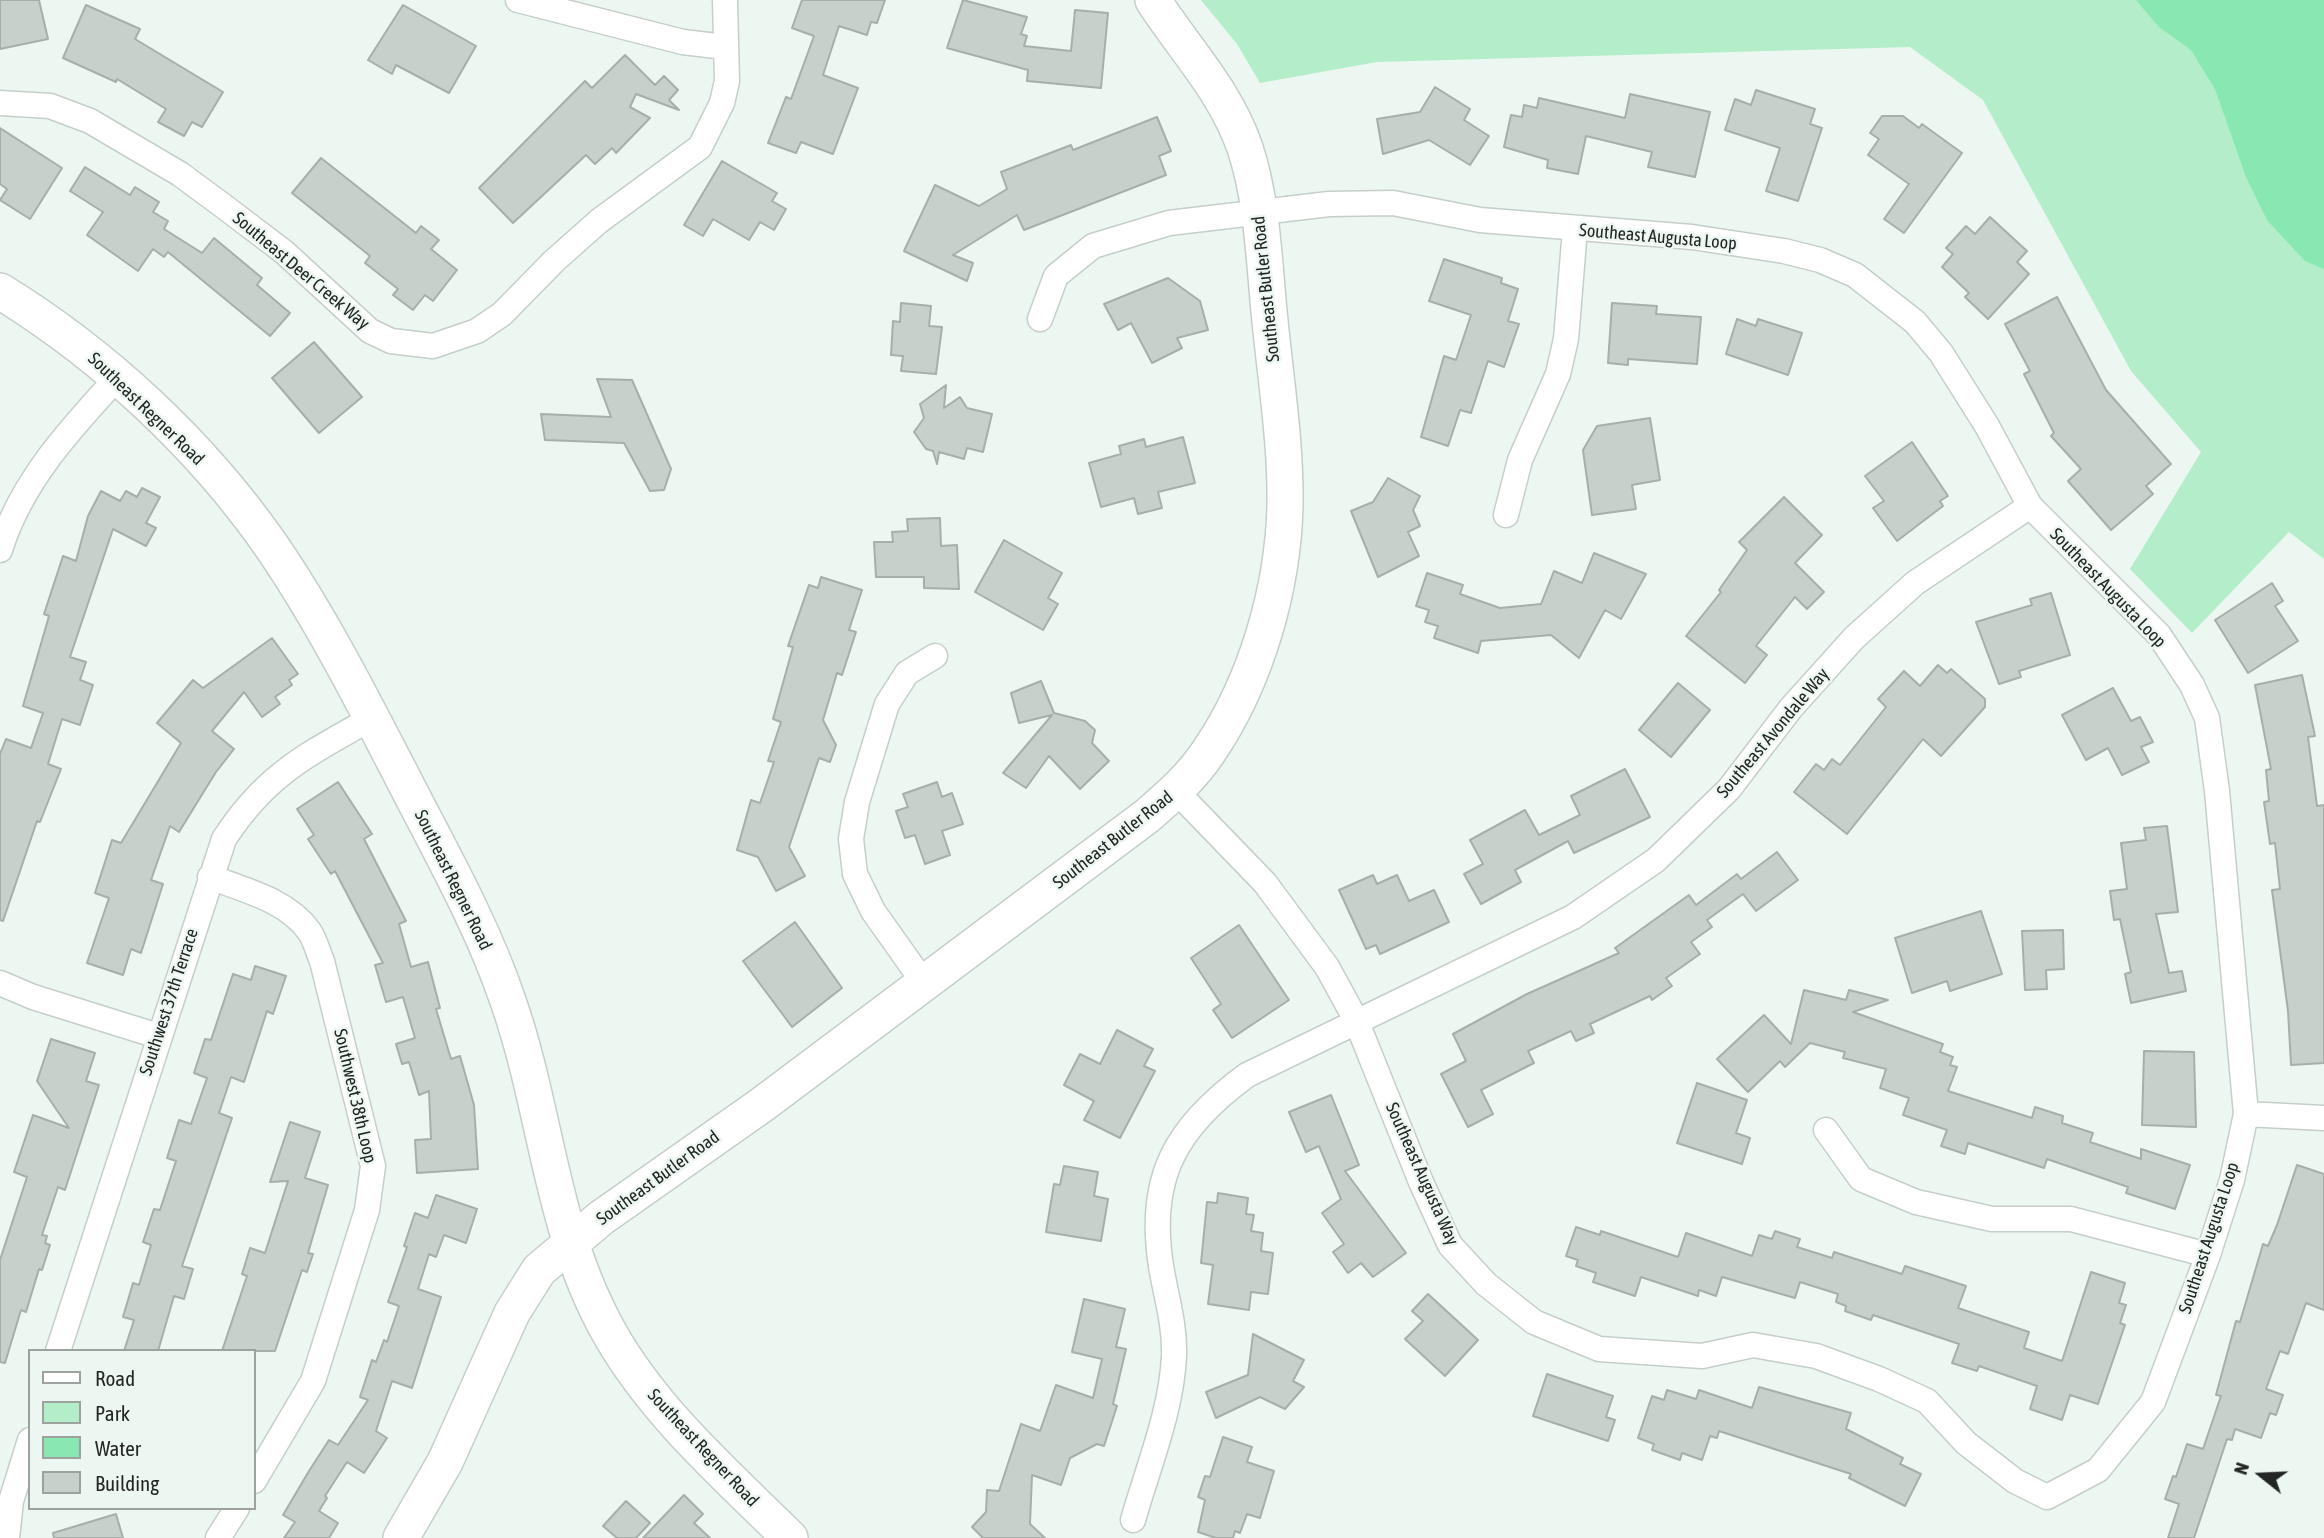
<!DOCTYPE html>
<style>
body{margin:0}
#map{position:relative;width:2324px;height:1538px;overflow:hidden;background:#edf7f1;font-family:"Asap Condensed",sans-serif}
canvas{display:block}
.legend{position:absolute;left:28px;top:1349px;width:228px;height:161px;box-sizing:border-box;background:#edf7f1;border:2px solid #9ca39f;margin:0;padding:9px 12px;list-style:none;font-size:21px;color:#222624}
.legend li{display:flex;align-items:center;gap:14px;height:35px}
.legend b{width:35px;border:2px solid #9ca39f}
.north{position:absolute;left:2226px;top:1440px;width:70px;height:70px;-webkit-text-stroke:5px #edf7f1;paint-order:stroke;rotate:288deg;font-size:19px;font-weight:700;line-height:28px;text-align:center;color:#222624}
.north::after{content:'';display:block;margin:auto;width:24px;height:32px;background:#222624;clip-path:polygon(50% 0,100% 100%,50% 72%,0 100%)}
</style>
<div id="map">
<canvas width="2324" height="1538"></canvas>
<ul class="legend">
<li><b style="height:9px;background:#fff"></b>Road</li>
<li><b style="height:19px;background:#b4edc9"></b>Park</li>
<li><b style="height:19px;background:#89e7b1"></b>Water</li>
<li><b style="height:19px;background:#c7d1cb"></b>Building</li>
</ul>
<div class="north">N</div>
</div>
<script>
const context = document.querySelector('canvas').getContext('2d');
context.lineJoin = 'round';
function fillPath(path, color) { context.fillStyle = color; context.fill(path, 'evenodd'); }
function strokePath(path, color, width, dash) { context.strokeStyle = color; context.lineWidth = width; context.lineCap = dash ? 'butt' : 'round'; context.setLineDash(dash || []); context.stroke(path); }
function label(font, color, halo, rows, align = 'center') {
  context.font = font + ' "Asap Condensed",sans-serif'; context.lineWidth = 5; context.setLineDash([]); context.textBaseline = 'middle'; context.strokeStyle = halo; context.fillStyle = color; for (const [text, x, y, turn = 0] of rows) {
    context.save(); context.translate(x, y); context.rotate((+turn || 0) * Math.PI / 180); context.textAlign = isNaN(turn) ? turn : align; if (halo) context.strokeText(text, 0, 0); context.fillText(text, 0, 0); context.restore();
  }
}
fillPath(new Path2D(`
 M1201,0H2324V559L2289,532L2192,633L2130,569L2201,452L2131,371L1983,100L1910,47L1377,62L1260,83L1237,44Z`), '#b4edc9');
fillPath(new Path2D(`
 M2136,0H2324V269L2305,261L2267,220L2246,177L2215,89L2191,50L2159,27Z`), '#89e7b1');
const building = new Path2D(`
 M0,0H39L48,39L0,49Z
 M802,0H885L877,23L871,22L867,35L839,26L823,75L858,88L833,154L801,142L796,153L768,143L786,97L791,99L814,36L792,28Z
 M963,0L1027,17L1021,34L1027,36L1024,46L1071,51L1075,10L1108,13L1101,88L1027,81L1028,70L947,48Z
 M86,5L140,29L135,39L223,92L202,127L192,122L184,136L158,122L166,109L117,79L116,82L63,58Z
 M403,5L476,46L449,93L396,65L392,74L368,60Z
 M625,55L655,85L664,76L678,90L669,100L679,110L636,94L630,107L650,118L616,153L612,148L595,164L586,155L513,223L479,188L585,81L592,88Z
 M1435,87L1470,109L1464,120L1489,136L1470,165L1429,140L1383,154L1377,119L1420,112Z
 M1756,90L1815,109L1810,124L1822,128L1798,201L1766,191L1780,148L1725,130L1735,99L1751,105Z
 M1630,94L1710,112L1695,177L1648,167L1652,152L1586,136L1578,174L1547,168L1548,160L1504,147L1511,115L1522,117L1524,105L1537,108L1539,98L1625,118Z
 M1882,116H1903L1919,128L1922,124L1962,153L1904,233L1884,219L1909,184L1868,155L1879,139L1870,133Z
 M1157,117L1171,151L1159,156L1166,175L1024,230L1017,215L953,255L973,263L967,281L904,251L935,185L979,206L1007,189L1001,172L1071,145L1073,150Z
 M0,128L62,168L30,219L0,200L7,189L0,184Z
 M321,158L416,233L421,226L439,240L431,249L457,270L433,301L425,295L413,310L393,295L398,289L365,263L370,256L292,193Z
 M722,161L777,193L772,201L786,209L774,230L760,222L749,240L713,219L703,236L684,225Z
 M85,167L130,195L135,187L159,202L153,212L168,221L164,229L202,253L214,238L262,278L257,285L290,313L270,336L168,252L164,257L153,249L138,271L87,235L103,212L70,191Z
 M1990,217L2027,251L2017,262L2029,274L1988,319L1965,297L1969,293L1942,267L1953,254L1946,248L1966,226L1975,234Z
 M1444,259L1502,278L1501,283L1518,289L1508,321L1519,324L1504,367L1488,361L1471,413L1460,410L1448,446L1421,437L1444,356L1456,360L1471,315L1429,301Z
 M1168,278L1200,301L1208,330L1177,338L1182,348L1152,363L1131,323L1118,330L1104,304Z
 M2057,297L2106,390L2171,464L2146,486L2153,494L2111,530L2068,481L2081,469L2051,436L2054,433L2024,374L2030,371L2005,324Z
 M901,303L931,306L929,326L942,327L936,374L901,371L903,356L891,355L893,321L900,322Z
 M1612,303L1657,306L1656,314L1701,317L1697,364L1628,359V365L1608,363Z
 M1737,319L1756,326L1758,319L1802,333L1788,375L1726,354Z
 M314,342L362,397L319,433L272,378Z
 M597,379L632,380L671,469L664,490L650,491L624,443L545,440L541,414L611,417Z
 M946,385L944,408L960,397L967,408L992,414L983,452L967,448L964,459L939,452L937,464L933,451L926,449L914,432L924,418L920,404Z
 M1650,418L1660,480L1632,485L1636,509L1592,515L1583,450L1597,426Z
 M1183,437L1195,483L1158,492L1162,508L1138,514L1134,498L1101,507L1089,463L1121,454L1119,446L1144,439L1146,447Z
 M1912,442L1948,496L1940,501L1943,506L1897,541L1873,508L1884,501L1865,476Z
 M1388,478L1420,496L1413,510L1420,526L1408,532L1419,556L1378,577L1351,511L1373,502Z
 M142,488L160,497L146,523L156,528L146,546L113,529L70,657L86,662L80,680L93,685L80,725L62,719L48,764L61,769L40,822L37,821L3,921L0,920V754L6,739L31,748L43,713L23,706L49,616L44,614L63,556L76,561L88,516L101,491L120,501L126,491L137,497Z
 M1784,497L1822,535L1795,563L1824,592L1807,609L1795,597L1756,646L1767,655L1745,683L1686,636L1721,592L1719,590L1747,550L1739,542Z
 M940,518L941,546L957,545L959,589L924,588V577H876L874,542H893L892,532L908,531L907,519Z
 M1004,540L1062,573L1048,598L1058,604L1043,630L975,592Z
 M1594,553L1646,574L1621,619L1605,610L1579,658L1551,635L1481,641L1478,653L1434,638L1438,626L1425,622L1429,610L1416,606L1427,573L1463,585L1460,594L1500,608L1541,604L1554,571L1582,583Z
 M821,577L862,590L849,630L856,632L842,675L837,673L823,720L836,745L830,762L819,758L789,847L805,876L776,891L758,857L737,850L751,800L760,803L774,762L768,761L781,722L773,719L793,647L788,646L809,585L818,588Z
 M2272,583L2283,601L2275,606L2298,641L2248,673L2215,620Z
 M2051,593L2070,655L2019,671L2021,677L1999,684L1976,622L2032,605L2030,599Z
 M272,638L298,674L289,680L292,685L275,697L280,704L262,717L244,692L212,731L234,749L216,772L179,832L170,826L151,880L163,884L141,953L131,949L123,975L87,963L109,898L95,893L112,840L121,843L181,743L157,723L193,680L203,688Z
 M1938,665L1947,673L1951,669L1985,699V707L1941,756L1923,739L1847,834L1794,792L1816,764L1824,770L1832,759L1840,765L1886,707L1878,699L1904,671L1920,686Z
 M2302,675L2315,736L2308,737L2317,806L2324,805V1063L2291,1065L2288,1011L2272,890L2280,889L2275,843L2270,844L2264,802L2269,801L2266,770L2271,769L2255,685Z
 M1041,681L1054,713L1085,721L1095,730L1092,743L1109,761L1080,789L1049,756L1026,788L1003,773L1052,715L1019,723L1011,693Z
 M1678,683L1710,710L1671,757L1639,730Z
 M2113,688L2131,721L2140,717L2153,742L2141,747L2149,762L2122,775L2108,748L2086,760L2062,715Z
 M1625,769L1650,817L1574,853L1568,841L1515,870L1521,882L1481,904L1464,874L1483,864L1470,840L1525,810L1539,835L1580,815L1571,796Z
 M338,782L372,834L364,839L406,921L399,924L411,967L428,962L440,1008L436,1009L451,1059L460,1056L474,1105L478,1169L417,1173L415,1140L431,1139L429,1091L419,1095L409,1062L402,1064L396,1044L415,1038L403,997L386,1002L375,965L383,963L335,871L331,874L308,839L314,835L297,809Z
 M937,782L942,797L952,793L963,824L942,831L950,855L925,864L915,835L905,838L896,811L908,807L903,794Z
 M2167,826L2178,912L2156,914L2169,973L2182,971L2186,991L2131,1003L2125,974L2131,972L2120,919L2114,920L2110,891L2127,889L2121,843L2146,840L2144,828Z
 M1777,852L1798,880L1756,911L1743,894L1707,920L1712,927L1691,942L1700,954L1666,978L1672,986L1652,1000L1650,996L1590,1024L1594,1033L1576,1041L1571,1031L1528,1051L1534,1063L1481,1090L1493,1114L1468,1127L1441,1074L1466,1061L1453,1034L1527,994L1619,953L1615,948L1689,895L1696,905L1737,874L1741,879Z
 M1373,875L1377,884L1397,875L1409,901L1434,890L1449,922L1380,954L1376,945L1366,949L1339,890Z
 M1981,911L2002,974L1950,991L1947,981L1912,993L1895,938Z
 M795,922L842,988L792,1027L743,961Z
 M1239,925L1289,1000L1232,1038L1213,1010L1221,1004L1191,958Z
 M2063,930L2064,969L2046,970L2047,989L2025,990L2022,931Z
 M255,966L286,976L273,1014L267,1011L244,1082L231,1077L219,1113L232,1118L182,1266L193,1269L184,1299L174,1296L158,1351H124L134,1320L123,1317L133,1283L139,1285L151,1245L143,1242L154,1209L160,1210L176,1161L167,1158L179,1120L191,1124L207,1078L194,1073L205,1039L211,1040L233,974L251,980Z
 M1804,990L1846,1000L1849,990L1888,1000L1853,1012L1943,1044L1940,1052L1953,1057L1950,1065L1957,1067L1948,1091L2032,1118L2035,1107L2063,1116L2062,1123L2093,1133L2090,1142L2141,1159V1149L2190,1165L2175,1209L2126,1193L2128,1187L2047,1159L2044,1168L1968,1143L1965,1154L1941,1146L1947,1130L1903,1115L1909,1098L1880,1088L1886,1069L1843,1058L1845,1052L1810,1043L1785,1067L1780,1061L1748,1092L1717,1059L1764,1015L1791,1044Z
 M1117,1030L1153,1049L1144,1066L1155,1071L1120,1138L1084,1120L1094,1101L1064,1085L1080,1054L1100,1064Z
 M51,1039L95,1053L86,1081L99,1085L65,1190L58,1187L42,1235L47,1236L45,1243L50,1245L42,1270L39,1269L26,1312L21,1310L5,1363L0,1362V1260L27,1177L14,1172L33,1115L69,1128L37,1081Z
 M2144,1051L2194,1052L2196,1127L2142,1125Z
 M1697,1083L1747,1100L1736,1133L1750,1138L1742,1164L1677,1143Z
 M1331,1095L1359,1165L1345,1171L1406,1253L1373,1277L1361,1263L1348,1273L1333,1252L1344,1244L1322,1213L1341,1199L1319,1146L1306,1152L1289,1112Z
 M290,1122L320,1132L305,1178L328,1185L308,1253L313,1254L307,1272L302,1270L275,1351H222L247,1276L242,1274L250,1248L265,1253L288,1181L270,1182Z
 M2297,1165L2324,1174V1310L2306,1303L2288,1354L2280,1351L2266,1389L2283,1395L2276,1415L2270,1413L2261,1438L2235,1429L2232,1440L2227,1439L2194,1538H2168L2179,1504L2165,1499L2173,1476L2176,1477L2187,1444L2203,1449L2221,1396L2216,1395L2236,1321L2240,1322L2263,1244L2268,1246L2277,1225Z
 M1064,1166L1098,1172L1094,1196L1108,1199L1101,1241L1046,1232L1054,1184L1060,1185Z
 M1218,1193L1248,1198L1246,1214L1254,1215L1251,1231L1263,1233L1261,1251L1273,1253L1268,1294L1251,1292L1249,1310L1208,1304L1213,1265L1201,1263L1207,1202L1217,1203Z
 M436,1195L477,1209L466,1243L444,1235L436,1257L429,1254L418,1289L441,1297L412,1388L392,1381L376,1431L387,1438L364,1473L347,1462L325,1496L327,1498L319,1511L338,1523L329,1538H284L295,1522L283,1515L309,1471L329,1440L338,1445L368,1400L360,1397L372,1360L376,1362L384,1340L387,1342L399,1306L388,1302L407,1247L404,1246L415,1213L428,1218Z
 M1576,1227L1600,1235L1601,1231L1678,1257L1686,1233L1752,1256L1759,1235L1772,1239L1775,1231L1800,1239L1797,1247L1832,1258L1834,1252L1902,1274L1905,1266L1966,1286L1958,1308L2029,1332L2024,1348L2062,1361L2091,1272L2125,1283L2119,1303L2126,1305L2120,1323L2125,1325L2098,1404L2070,1395L2062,1420L2030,1409L2037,1386L1979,1366L1977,1371L1952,1363L1959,1344L1873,1315L1871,1320L1845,1311L1846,1306L1836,1302L1838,1294L1800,1282L1795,1298L1722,1277L1716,1296L1699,1290L1698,1296L1641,1277L1635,1296L1593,1282L1596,1273L1576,1266L1578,1260L1566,1256Z
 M1428,1294L1478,1340L1445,1376L1405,1339L1423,1321L1412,1311Z
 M1084,1299L1125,1309L1116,1347L1126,1349L1113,1404L1117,1406L1104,1446L1097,1444L1070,1458L1061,1485L1032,1475L1030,1524L1045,1538H983L972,1527L986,1512L987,1490L999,1491L1021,1424L1040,1431L1056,1385L1093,1398L1102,1359L1072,1352Z
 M1253,1334L1304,1360L1293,1381L1304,1387L1285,1409L1260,1397L1216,1418L1206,1392L1248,1375Z
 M1547,1374L1613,1396L1606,1417L1615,1420L1608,1441L1533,1416Z
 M1759,1387L1851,1413L1846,1429L1903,1458L1900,1464L1921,1474L1905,1506L1849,1478L1851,1474L1719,1431L1717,1438L1710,1436L1702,1460L1682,1453L1680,1460L1652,1450L1654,1444L1638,1438L1652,1396L1664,1400L1667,1390L1696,1399L1699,1390L1752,1408Z
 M1223,1437L1252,1447L1247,1462L1274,1471L1260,1518L1247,1514L1240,1533L1235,1531L1233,1538H1216L1198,1532L1205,1500L1198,1497L1205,1476L1210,1477Z
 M684,1495L703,1514L694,1523L710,1538H643Z
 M626,1501L650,1523L636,1538H617L603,1526Z
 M116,1514L123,1538H54L53,1533Z`);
fillPath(building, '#c7d1cb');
strokePath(building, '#a6afa9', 2);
const street = new Path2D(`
 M518,0L683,42L725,47
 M0,103L50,106L90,121L180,174L222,205L284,252L370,331L391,341L433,346L477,331L502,314L554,261L599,221L700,147L722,103L727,81L725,0
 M1040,319L1056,276L1093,246L1169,223L1329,204L1393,203L1480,220L1692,237L1784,251L1820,260L1855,275L1915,322L1941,353L1987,426L2030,506L2159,635L2192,685L2207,718L2217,791L2246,1114L2232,1180L2208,1255L2153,1402L2098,1470L2047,1497L2015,1481L1966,1443L1927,1401L1879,1379L1816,1356L1753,1345L1702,1356L1599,1349L1534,1322L1486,1284L1450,1245L1421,1182L1356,1020L1327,967L1265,883L1176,791
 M1506,515L1520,460L1558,374L1566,339L1575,229
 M0,550C21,482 70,429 117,378
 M210,877C244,890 287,900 309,931C315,939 318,952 322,961L373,1166L367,1210L313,1381L254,1481
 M0,983L33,997L158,1036
 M924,983L873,911L855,874L851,839L857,802L887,704L907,673L935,656
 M2246,1114L2324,1118
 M1826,1130L1861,1179L1916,1202L1992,1219H2071L2208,1255
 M58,1351L224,839C266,774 307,755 372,718
 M1133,1520C1148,1467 1172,1410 1174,1355C1175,1324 1166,1297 1161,1266C1147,1177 1176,1127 1247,1075L1573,917L1656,860L1729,789L1791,708L1854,638L1915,583L2030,506
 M7,1538L11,1501L30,1440
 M218,1538L237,1508`);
const secondary = new Path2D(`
 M0,291C104,355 200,444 270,544C323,621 365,705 408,788C444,858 483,927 508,1001C547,1112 550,1228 610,1334C655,1413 726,1475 790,1538
 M401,1538L445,1462L512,1313L539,1270L601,1218L763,1104L1147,816C1170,796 1192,777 1209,751C1256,682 1283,589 1285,506C1286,444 1276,382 1270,321C1264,264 1263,202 1245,148C1225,90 1185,50 1153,0`);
strokePath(street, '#c5cfc9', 27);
strokePath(secondary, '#c5cfc9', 38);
strokePath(street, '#fff', 24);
strokePath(secondary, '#fff', 35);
label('18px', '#222624', '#edf7f1', [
 ["Southeast Augusta Loop",1658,237,5],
 ["Southeast Deer Creek Way",301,271,40],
 ["Southeast Butler Road",1266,289,-96],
 ["Southeast Regner Road",146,409,44],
 ["Southeast Augusta Loop",2108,588,46],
 ["Southeast Avondale Way",1773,733,-50],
 ["Southeast Butler Road",1113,840,-38],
 ["Southeast Regner Road",453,880,64],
 ["Southwest 37th Terrace",169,1002,-72],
 ["Southwest 38th Loop",355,1096,77],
 ["Southeast Augusta Way",1422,1174,66],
 ["Southeast Butler Road",658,1178,-36],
 ["Southeast Augusta Loop",2209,1238,-72],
 ["Southeast Regner Road",703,1448,47]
]);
</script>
